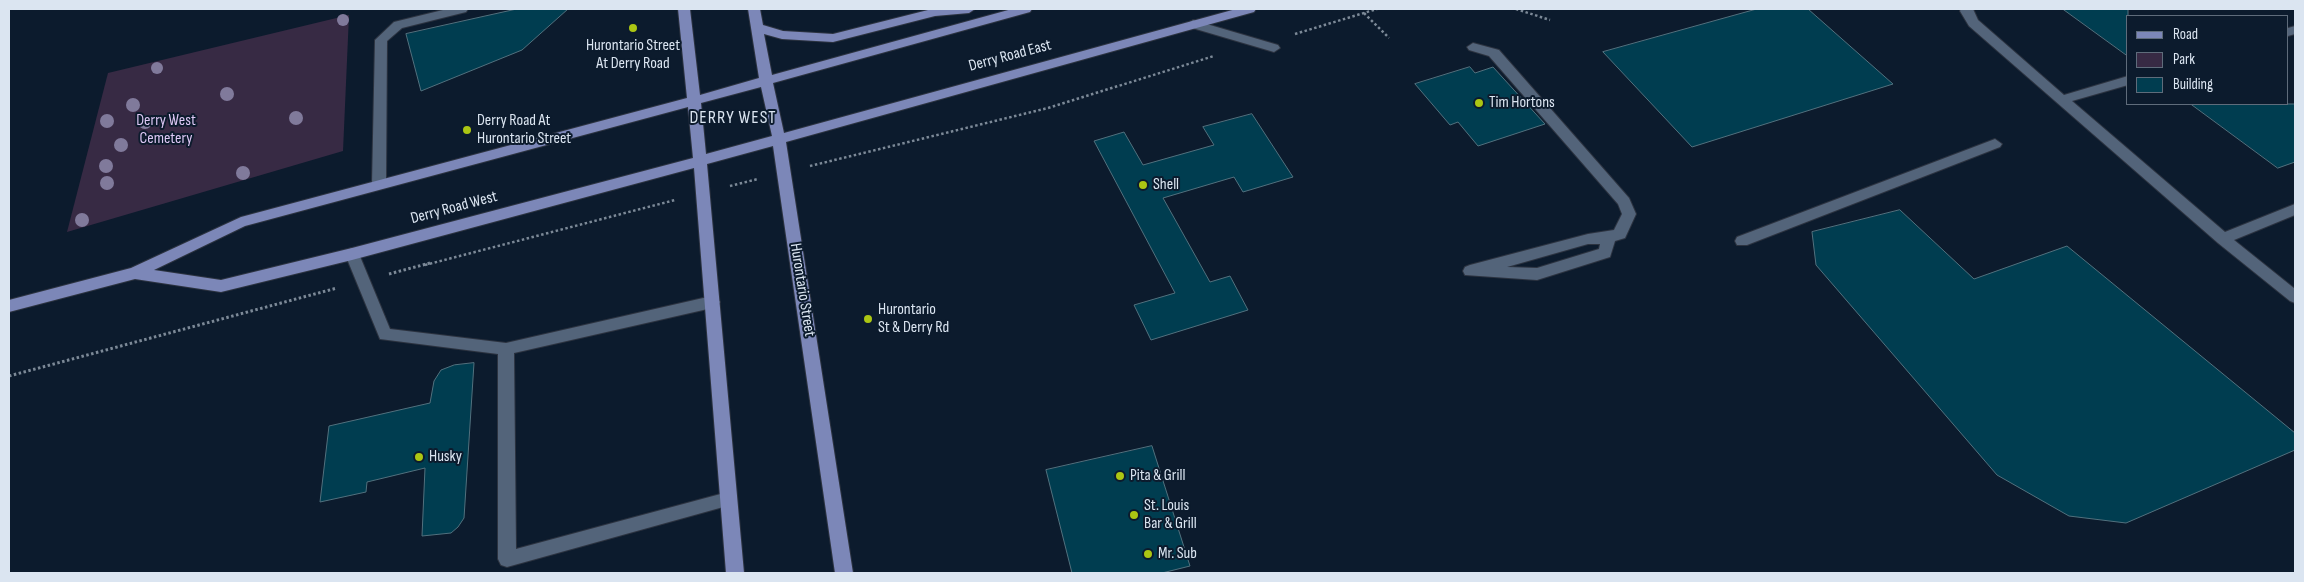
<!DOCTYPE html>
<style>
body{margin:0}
#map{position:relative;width:2304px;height:582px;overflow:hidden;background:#0c1b2d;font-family:"Sofia Sans Condensed",sans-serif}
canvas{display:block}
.frame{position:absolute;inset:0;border:10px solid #dbe5f1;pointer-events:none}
.legend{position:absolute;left:2126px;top:15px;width:162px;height:90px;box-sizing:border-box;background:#0c1b2d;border:1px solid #5f6c7b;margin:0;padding:6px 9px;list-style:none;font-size:15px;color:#dbe5f1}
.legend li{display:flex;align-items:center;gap:10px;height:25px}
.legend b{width:25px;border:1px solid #5f6c7b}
</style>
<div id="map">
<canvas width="2304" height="582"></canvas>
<div class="frame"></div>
<ul class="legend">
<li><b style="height:6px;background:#7c87b8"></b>Road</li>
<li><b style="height:14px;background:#372a44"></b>Park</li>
<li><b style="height:14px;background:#003d50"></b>Building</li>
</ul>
</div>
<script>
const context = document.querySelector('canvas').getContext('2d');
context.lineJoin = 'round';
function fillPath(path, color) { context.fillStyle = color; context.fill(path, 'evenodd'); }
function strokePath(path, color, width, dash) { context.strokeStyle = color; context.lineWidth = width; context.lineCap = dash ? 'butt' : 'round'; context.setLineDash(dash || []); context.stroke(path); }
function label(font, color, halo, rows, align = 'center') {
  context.font = font + ' "Sofia Sans Condensed",sans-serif'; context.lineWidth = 4; context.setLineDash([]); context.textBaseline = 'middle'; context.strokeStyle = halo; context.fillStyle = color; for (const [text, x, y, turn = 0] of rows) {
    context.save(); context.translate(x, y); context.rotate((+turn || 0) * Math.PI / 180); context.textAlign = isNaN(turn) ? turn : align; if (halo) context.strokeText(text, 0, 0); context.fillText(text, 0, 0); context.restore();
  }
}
fillPath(new Path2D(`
 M349,15L343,151L67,232L108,73Z`), '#372a44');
const building = new Path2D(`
 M517,9H568L522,50L421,91L406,34Z
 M1757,9H1808L1893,84L1692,147L1603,52Z
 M2063,9H2128V56Z
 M1470,67L1475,73L1493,67L1545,124L1478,146L1458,122L1450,125L1415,84Z
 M2191,104H2295V162L2278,168Z
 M1252,114L1293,177L1243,192L1234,177L1163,198L1210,282L1230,276L1248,310L1151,340L1134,305L1175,293L1094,141L1124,132L1143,165L1214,145L1203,127Z
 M1900,210L1974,279L2067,246L2295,433V450L2126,523L2069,516L1997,475L1816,265L1812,232Z
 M474,363L464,518L458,527L451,533L422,536L425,468L367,482L366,492L320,502L329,426L430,403L434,381L441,370L454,365Z
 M1152,446L1190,566L1162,573H1072L1046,470Z`);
fillPath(building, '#003d50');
strokePath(building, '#52717e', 1);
const minor = new Path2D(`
 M447,9H468L466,12L402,28L387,41L386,184L379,189L374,188L372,184L375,40L394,22Z
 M1961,9H1973L1978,20L2064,95L2128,76V85L2072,101L2225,232L2295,204V215L2234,240L2295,289V303L2290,301L2218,243L1969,26L1960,11Z
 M1193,20L1278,45L1280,48L1274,52L1189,27L1187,24Z
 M2295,26V34L2288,36V28Z
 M1473,43L1499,50L1629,198L1636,214L1625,238L1615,241L1610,257L1537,280L1465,275L1463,271L1465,267L1470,265L1588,234L1614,230L1622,214L1618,204L1489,56L1469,50L1467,47ZM1588,244H1600L1599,249L1537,268L1507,267Z
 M1995,139L2002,144L2000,147L1747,245H1737L1735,241L1737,237Z
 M352,248L357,250L359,254L390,329L506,343L712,296L717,298L720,302L717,306L712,308L514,353L516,549L728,492L734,494L736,499L734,504L507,567L501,565L498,559V354L380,339L345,254L347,250Z`);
const major = new Path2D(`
 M678,9H690L700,95L759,78L748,9H760L763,25L783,31L833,34L932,9H975L969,13L935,16L833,42L782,39L764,34L772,75L1012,9H1032L1030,12L773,83L784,133L1236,9H1256L1254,12L786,142L853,573H835L773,146L707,164L744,573H726L694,168L352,260L221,292L135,279L9,312V300L131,268L241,217L687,98ZM761,87L772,136L706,154L701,103ZM688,107L693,158L352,248L221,280L154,270L245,226Z`);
strokePath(minor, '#2c3340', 2);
strokePath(major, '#2c3340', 2);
strokePath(new Path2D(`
 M1516,9L1550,20
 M1364,13L1389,38
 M1295,34L1377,9
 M810,166L1048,108L1214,56
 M730,186L758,179
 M425,265L675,200`), '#7c8997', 2.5, [2.5, 2.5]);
strokePath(new Path2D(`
 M389,274L430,263
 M9,376L337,288`), '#7c8997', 3, [2.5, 2.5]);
fillPath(minor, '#53647a');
fillPath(major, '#7c87b8');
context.fillStyle = '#807a9b';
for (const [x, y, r] of [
 [343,20,6],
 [157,68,6],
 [227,94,7],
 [133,105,7],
 [296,118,7],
 [107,121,7],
 [145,122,7],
 [121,145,7],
 [106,166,7],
 [243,173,7],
 [107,183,7],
 [82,220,7]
]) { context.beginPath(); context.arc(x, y, r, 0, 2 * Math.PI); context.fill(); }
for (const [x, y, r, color] of [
 [633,28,5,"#acc613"],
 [1479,103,5,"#acc613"],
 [467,130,5,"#acc613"],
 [1143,185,5,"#acc613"],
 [868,319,5,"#acc613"],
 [419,457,5,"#acc613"],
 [1120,476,5,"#acc613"],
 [1134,515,5,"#acc613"],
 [1148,554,5,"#acc613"]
]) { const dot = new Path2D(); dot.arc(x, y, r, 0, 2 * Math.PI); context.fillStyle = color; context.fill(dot); strokePath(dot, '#0c1b2d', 2); }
label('16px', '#dbe5f1', '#0c1b2d', [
 ["Hurontario Street",633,46,"center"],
 ["At Derry Road",633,64,"center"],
 ["Tim Hortons",1489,103],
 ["Derry Road At",477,121],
 ["Hurontario Street",477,139],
 ["Shell",1153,185],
 ["Hurontario",878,310],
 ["St & Derry Rd",878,328],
 ["Husky",429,457],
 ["Pita & Grill",1130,476],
 ["St. Louis",1144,506],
 ["Bar & Grill",1144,524],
 ["Mr. Sub",1158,554]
], 'left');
label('16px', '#dbe5f1', '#0c1b2d', [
 ["Derry Road East",1010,56,-15],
 ["Derry Road West",454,208,-15],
 ["Hurontario Street",802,290,81]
]);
label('16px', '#dec8f5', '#0c1b2d', [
 ["Derry West",166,121],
 ["Cemetery",166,139]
]);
context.letterSpacing = '1px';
label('18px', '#dbe5f1', '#0c1b2d', [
 ["DERRY WEST",733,118]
]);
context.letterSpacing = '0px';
</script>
